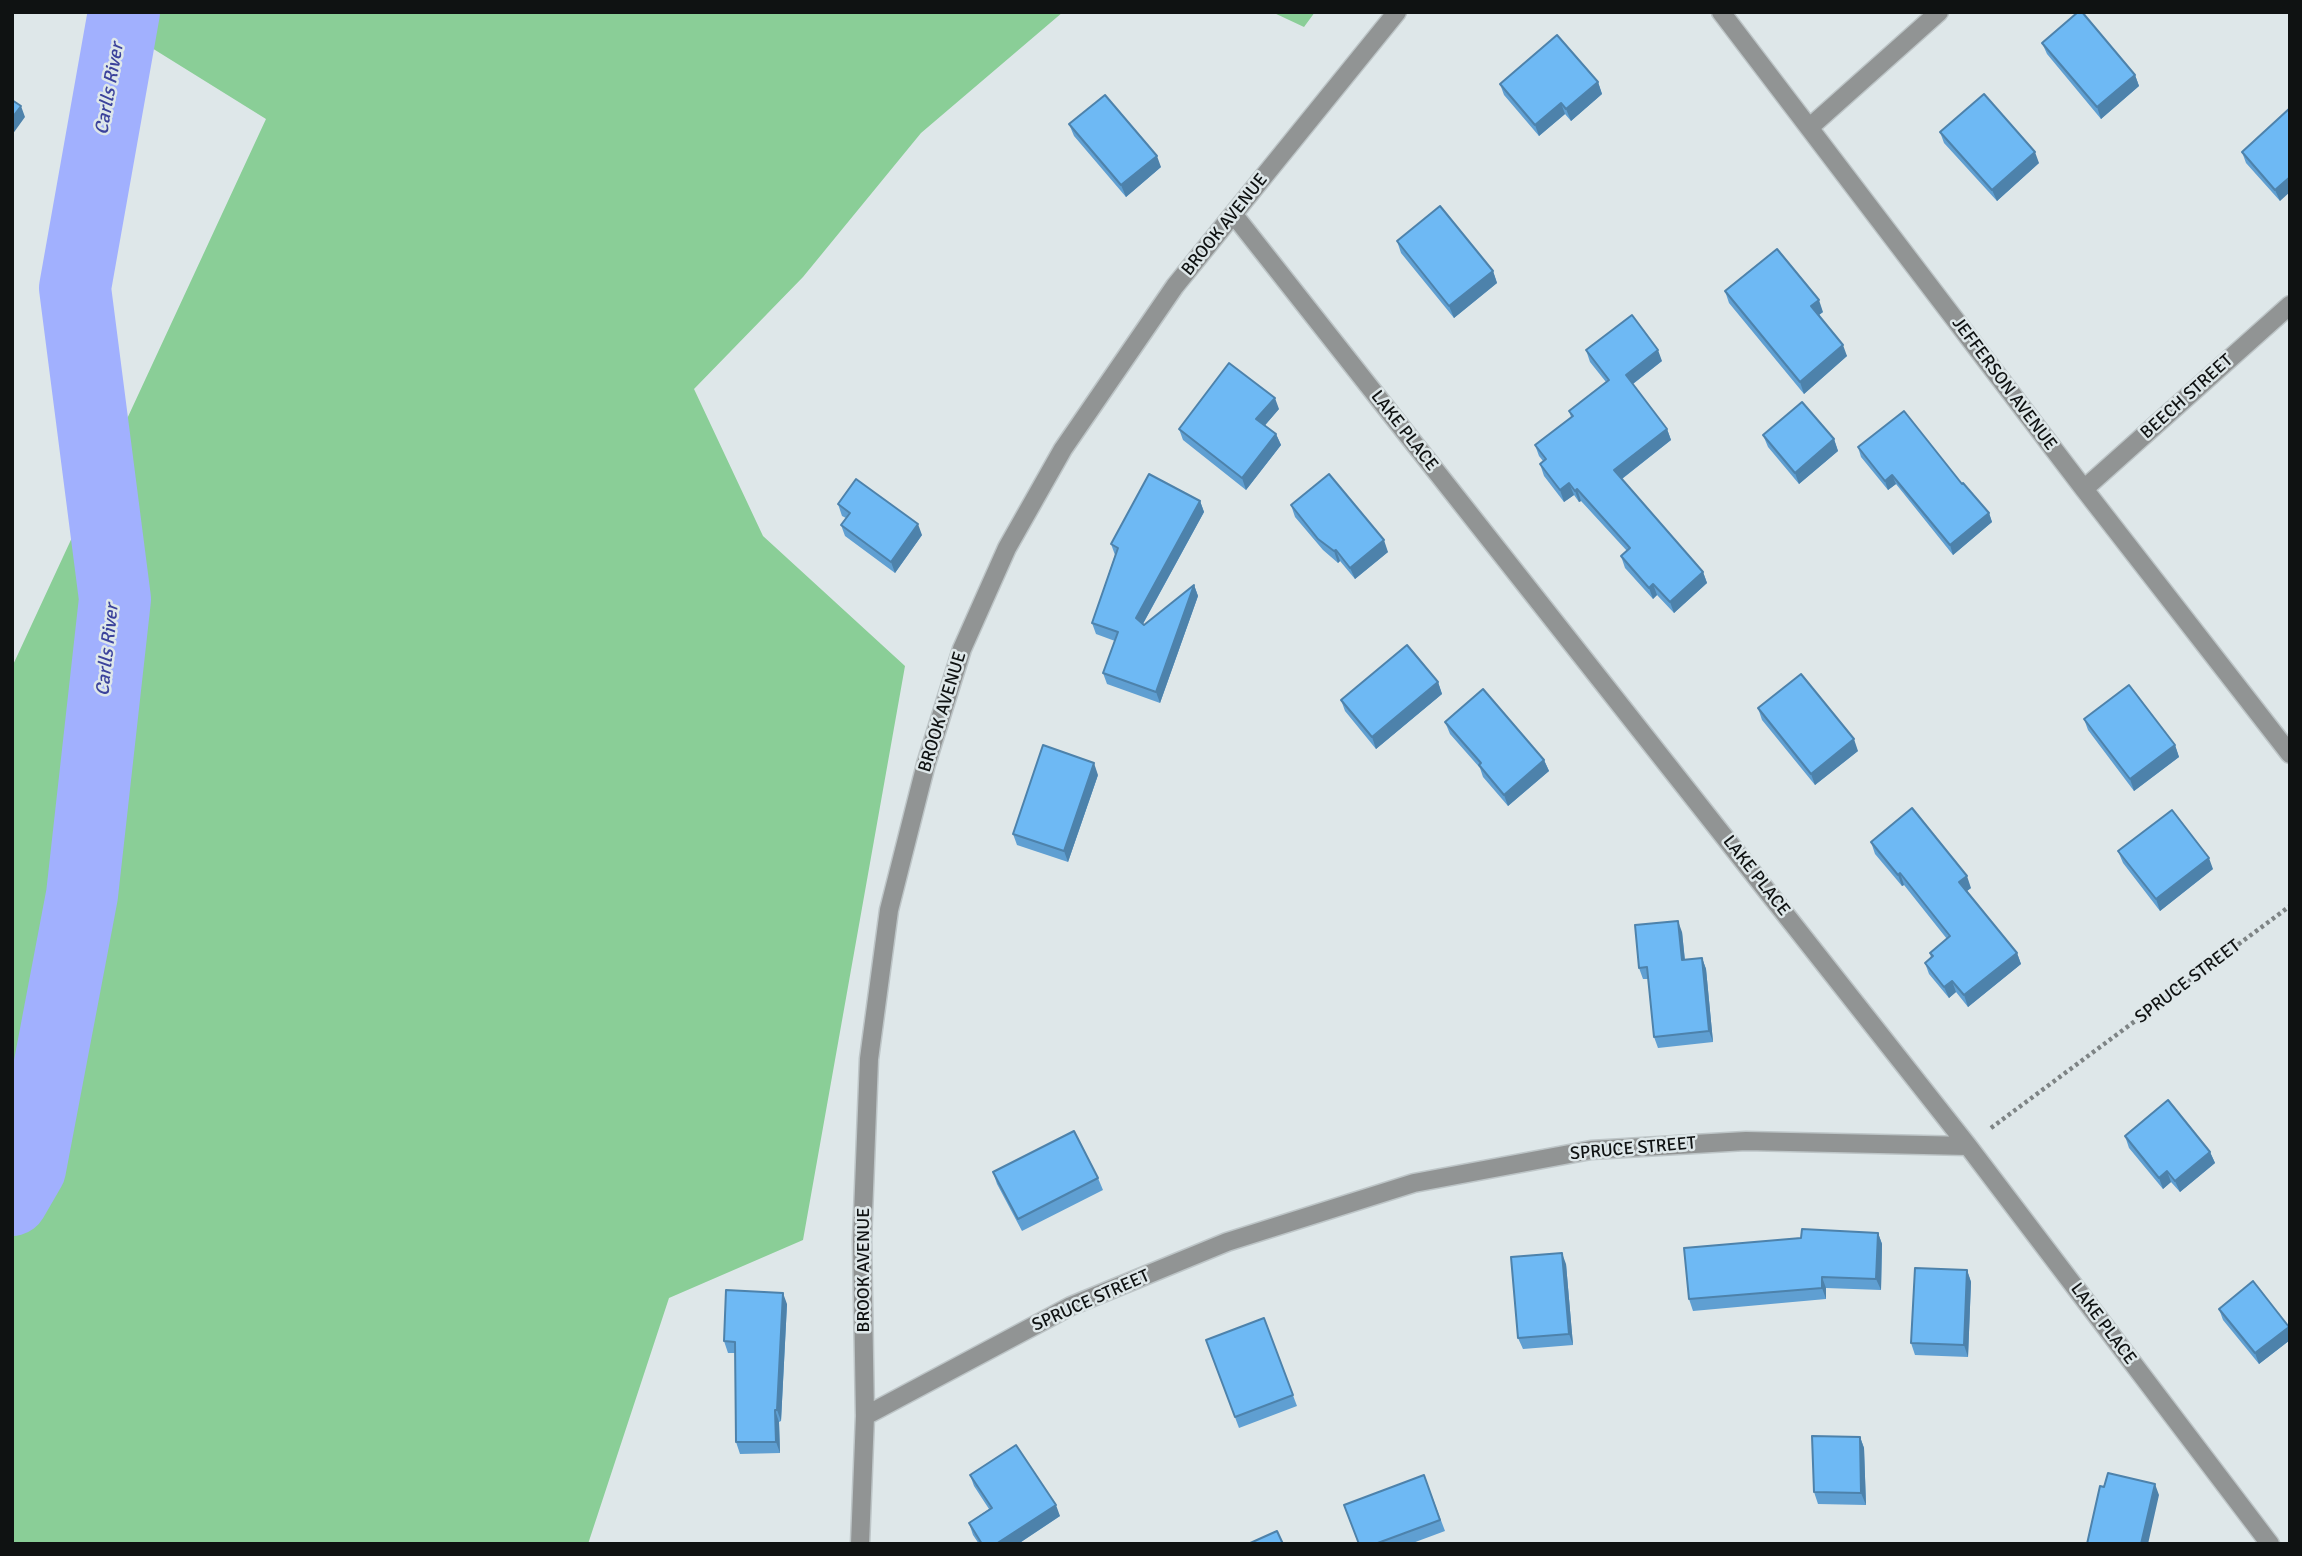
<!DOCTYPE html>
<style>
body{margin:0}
#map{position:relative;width:2302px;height:1556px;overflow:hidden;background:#dee7e9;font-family:Signika,sans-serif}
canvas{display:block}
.frame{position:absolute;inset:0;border:14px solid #0f1212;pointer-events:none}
</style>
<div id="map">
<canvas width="2302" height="1556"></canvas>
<div class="frame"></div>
</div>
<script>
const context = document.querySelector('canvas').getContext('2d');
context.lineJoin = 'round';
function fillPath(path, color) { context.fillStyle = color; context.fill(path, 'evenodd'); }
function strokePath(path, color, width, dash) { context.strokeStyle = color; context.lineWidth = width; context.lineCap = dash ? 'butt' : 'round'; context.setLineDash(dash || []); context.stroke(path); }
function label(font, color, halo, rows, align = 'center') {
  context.font = font + ' Signika,sans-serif'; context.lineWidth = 5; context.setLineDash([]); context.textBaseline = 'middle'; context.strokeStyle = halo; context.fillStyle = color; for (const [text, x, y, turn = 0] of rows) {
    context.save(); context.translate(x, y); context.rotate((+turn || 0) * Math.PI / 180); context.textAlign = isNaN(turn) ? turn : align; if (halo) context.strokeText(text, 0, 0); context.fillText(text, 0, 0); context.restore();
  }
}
fillPath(new Path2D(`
 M94,12H1063L921,133L803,277L694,389L763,536L905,666L803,1240L669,1298L588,1544H12V667L266,119Z
 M1272,12H1315L1304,27Z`), '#8ace97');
strokePath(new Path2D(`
 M12,1200L30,1169L82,895L115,599L75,288L124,12`), '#a1b0fe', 72);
const minor = new Path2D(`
 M1721,12L2084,489L2290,754
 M1810,127L1939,12
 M1234,215L1968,1146L2270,1544
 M2084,489L2290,305
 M865,1416L1071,1306L1227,1242L1414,1183L1591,1150L1746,1141L1968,1146
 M860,1544L865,1416L862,1240L869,1059L889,910L926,764L962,649L1007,548L1063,449L1175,286L1397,12`);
strokePath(minor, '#bdc5c7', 21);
strokePath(new Path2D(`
 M1991,1128L2290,906`), '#7e8485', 4.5, [3.5, 3.5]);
strokePath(minor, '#919494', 18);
fillPath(new Path2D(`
 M2042,43L2135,75L2139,86L2101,119L2047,54Z
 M1598,82L1602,94L1571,121L1565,114L1539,136L1504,95L1500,84Z
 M2290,108L2280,201L2246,163L2242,152Z
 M1069,124L1161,167L1126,197L1074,136Z
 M1940,132L2039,163L1997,201L1944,143Z
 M1397,241L1493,271L1497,283L1454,318L1401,253Z
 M1725,291L1823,312L1819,315L1847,356L1804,394L1729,303Z
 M1586,350L1662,361L1633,384L1667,429L1671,440L1622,479L1703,572L1707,583L1674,613L1657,595L1653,599L1625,568L1621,556L1627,551L1581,501L1579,502L1574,495L1564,502L1544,476L1540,464L1543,461L1539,456L1535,445L1571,417L1569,411L1606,382L1590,362Z
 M1279,409L1265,425L1276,434L1281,445L1246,490L1183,440L1179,429Z
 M1763,435L1834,439L1838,451L1799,484L1768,447Z
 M1858,447L1962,484L1989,513L1992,522L1953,555L1896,484L1888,490L1861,457Z
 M1200,501L1204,512L1143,624L1144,625L1194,585L1198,596L1160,703L1107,684L1103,673L1115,641L1096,634L1092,623L1115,555L1111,544Z
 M838,504L922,535L895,573L845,536L841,525L846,518L842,516Z
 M1291,505L1388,552L1355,579L1340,561L1338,563L1323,550L1295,517Z
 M1438,682L1442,694L1376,749L1345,711L1341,700Z
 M1758,708L1858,751L1815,785L1762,720Z
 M2084,719L2175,745L2179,757L2134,791L2088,730Z
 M1445,722L1544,760L1549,771L1508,806L1483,777L1480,768L1450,734Z
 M1098,775L1068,862L1017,845L1013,834Z
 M1871,842L1971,888L1967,891L2017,953L2021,964L1968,1007L1956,992L1949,998L1929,974L1925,963L1931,958L1930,953L1947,939L1904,885L1902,886L1875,854Z
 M2118,851L2213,869L2160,911L2123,863Z
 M1682,932L1685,960L1702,958L1706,969L1713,1042L1658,1048L1654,1037L1648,979H1643L1639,968Z
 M2125,1136L2210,1152L2215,1163L2180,1192L2171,1182L2163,1189L2129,1148Z
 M993,1172L1098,1178L1103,1190L1022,1231L997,1184Z
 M1878,1233L1882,1244L1881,1290L1826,1288V1299L1693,1311L1689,1299Z
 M1566,1264L1573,1345L1523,1349L1518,1338Z
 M1967,1270L1971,1282L1968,1357L1915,1355L1911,1343Z
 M787,1304L781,1421L779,1422L780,1453L740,1454L736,1442L735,1353H728L724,1341Z
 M2219,1309L2289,1327L2290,1330V1340L2259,1364L2223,1320Z
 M1264,1318L1297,1406L1239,1428L1206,1340Z
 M1860,1437L1864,1448L1866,1505L1818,1504L1814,1492Z
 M970,1475L1060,1516L1018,1544H979L973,1535L969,1523L989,1509L974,1486Z
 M1424,1475L1445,1531L1410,1544H1359Z`), '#5f9fd2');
fillPath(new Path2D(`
 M2135,75L2139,86L2101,119L2097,107Z
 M1598,82L1602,94L1571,121L1566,109Z
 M1561,103L1565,114L1539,136L1535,125Z
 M21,106L25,117L12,135V118Z
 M2035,152L2039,163L1997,201L1992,190Z
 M1157,156L1161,167L1126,197L1121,185Z
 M2290,177V192L2280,201L2275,190Z
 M1493,271L1497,283L1454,318L1449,306Z
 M1819,300L1823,312L1816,317L1811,306Z
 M1843,345L1847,356L1804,394L1800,382Z
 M1658,350L1662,361L1630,386L1626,375Z
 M1275,398L1279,409L1261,430L1256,419Z
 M1667,429L1671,440L1619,481L1614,470Z
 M1276,434L1281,445L1246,490L1242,478Z
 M1834,439L1838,451L1799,484L1795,473Z
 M1892,475L1896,484L1888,490L1885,481Z
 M1569,483L1574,495L1564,502L1560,490Z
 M1577,489L1581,501L1579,502L1575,491Z
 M1200,501L1204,512L1140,629L1136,618Z
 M1989,513L1992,522L1953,555L1950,545Z
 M918,524L922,535L895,573L891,562Z
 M1384,540L1388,552L1355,579L1350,568Z
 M1336,550L1340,561L1338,563L1334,551Z
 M1703,572L1707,583L1674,613L1670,602Z
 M1653,584L1657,595L1653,599L1649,588Z
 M1194,585L1198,596L1160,703L1156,692Z
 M1438,682L1442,694L1376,749L1372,737Z
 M1854,739L1858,751L1815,785L1811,774Z
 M2175,745L2179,757L2134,791L2130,779Z
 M1544,760L1549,771L1508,806L1504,795Z
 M1094,763L1098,775L1068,862L1064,851Z
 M2209,858L2213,869L2160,911L2156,899Z
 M1900,873L1904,885L1902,886L1898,875Z
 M1967,876L1971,888L1964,893L1959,882Z
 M1678,921L1682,932L1686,972L1682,960Z
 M2017,953L2021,964L1968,1007L1964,995Z
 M1702,958L1706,969L1713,1042L1709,1031Z
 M1952,981L1956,992L1949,998L1944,987Z
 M2210,1152L2215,1163L2180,1192L2175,1181Z
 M2167,1171L2171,1182L2163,1189L2159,1178Z
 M1878,1233L1882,1244L1881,1290L1876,1279Z
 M1562,1253L1566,1264L1573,1345L1569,1334Z
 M1967,1270L1971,1282L1968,1357L1964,1345Z
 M1822,1277L1826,1288V1299L1822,1288Z
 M783,1293L787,1304L781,1421L777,1410Z
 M2289,1327L2290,1330V1340L2259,1364L2255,1353Z
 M775,1410L779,1422L780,1453L776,1442Z
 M1860,1437L1864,1448L1866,1505L1861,1493Z
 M2155,1484L2159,1495L2148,1544H2141Z
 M1056,1505L1060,1516L1018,1544H996Z`), '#4d82ab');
const building = new Path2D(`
 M2078,12H2082L2135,75L2097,107L2042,43Z
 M1557,35L1598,82L1566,109L1561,103L1535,125L1500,84Z
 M1984,94L2035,152L1992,190L1940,132Z
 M1105,95L1157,156L1121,185L1069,124Z
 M12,100L21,106L12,118Z
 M2290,108V177L2275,190L2242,152Z
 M1440,206L1493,271L1449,306L1397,241Z
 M1777,249L1819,300L1811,306L1843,345L1800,382L1725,291Z
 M1632,315L1658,350L1626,375L1667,429L1614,470L1703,572L1670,602L1653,584L1649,588L1621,556L1630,548L1577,489L1575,491L1569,483L1560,490L1540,464L1546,459L1535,445L1573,416L1569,411L1609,380L1586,350Z
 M1229,363L1275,398L1256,419L1276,434L1242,478L1179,429Z
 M1802,402L1834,439L1795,473L1763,435Z
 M1904,411L1962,484L1963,483L1989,513L1950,545L1892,475L1885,481L1858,447Z
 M1149,474L1200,501L1136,618L1144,625L1194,585L1156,692L1103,673L1118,632L1092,623L1118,548L1111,544Z
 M1329,474L1384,540L1350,568L1336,550L1334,551L1318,539L1291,505Z
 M856,479L918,524L891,562L841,525L850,513L838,504Z
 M1407,645L1438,682L1372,737L1341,700Z
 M1801,674L1854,739L1811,774L1758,708Z
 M2129,685L2175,745L2130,779L2084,719Z
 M1483,689L1544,760L1504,795L1479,765L1481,763L1445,722Z
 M1043,745L1094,763L1064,851L1013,834Z
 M1912,808L1967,876L1959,882L2017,953L1964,995L1952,981L1944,987L1925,963L1933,956L1930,953L1950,936L1900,873L1898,875L1871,842Z
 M2172,810L2209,858L2156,899L2118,851Z
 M1678,921L1682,960L1702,958L1709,1031L1654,1037L1647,967L1639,968L1635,925Z
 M2168,1100L2210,1152L2175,1181L2167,1171L2159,1178L2125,1136Z
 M1074,1131L1098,1178L1018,1219L993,1172Z
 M1802,1229L1878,1233L1876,1279L1822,1277V1288L1689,1299L1684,1248L1801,1238Z
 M1562,1253L1569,1334L1518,1338L1511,1257Z
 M1915,1268L1967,1270L1964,1345L1911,1343Z
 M2253,1281L2289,1327L2255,1353L2219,1309Z
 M726,1290L783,1293L777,1410H775L776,1442H736L735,1342L724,1341Z
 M1264,1318L1293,1395L1235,1417L1206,1340Z
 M1812,1436L1860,1437L1861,1493L1814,1492Z
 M1016,1445L1056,1505L996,1544H982L969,1523L992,1508L970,1475Z
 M2108,1473L2155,1484L2141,1544H2087L2100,1486L2104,1487Z
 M1424,1475L1440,1520L1375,1544H1359L1344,1505Z
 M1277,1531L1283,1544H1248Z`);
fillPath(building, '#6eb9f4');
strokePath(building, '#4d82ab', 2);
label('18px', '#0f1212', '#dee7e9', [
 ["BROOK AVENUE",1225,225,-51],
 ["JEFFERSON AVENUE",2004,384,53],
 ["BEECH STREET",2187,397,-42],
 ["LAKE PLACE",1404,431,52],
 ["BROOK AVENUE",943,712,-73],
 ["LAKE PLACE",1756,876,52],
 ["SPRUCE STREET",2188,982,-37],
 ["SPRUCE STREET",1633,1149,-5],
 ["BROOK AVENUE",864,1270,-90],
 ["SPRUCE STREET",1091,1301,-24],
 ["LAKE PLACE",2103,1324,53]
]);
label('italic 19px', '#3b429b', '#dee7e9', [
 ["Carlls River",110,89,-80],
 ["Carlls River",108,650,-84]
]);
</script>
